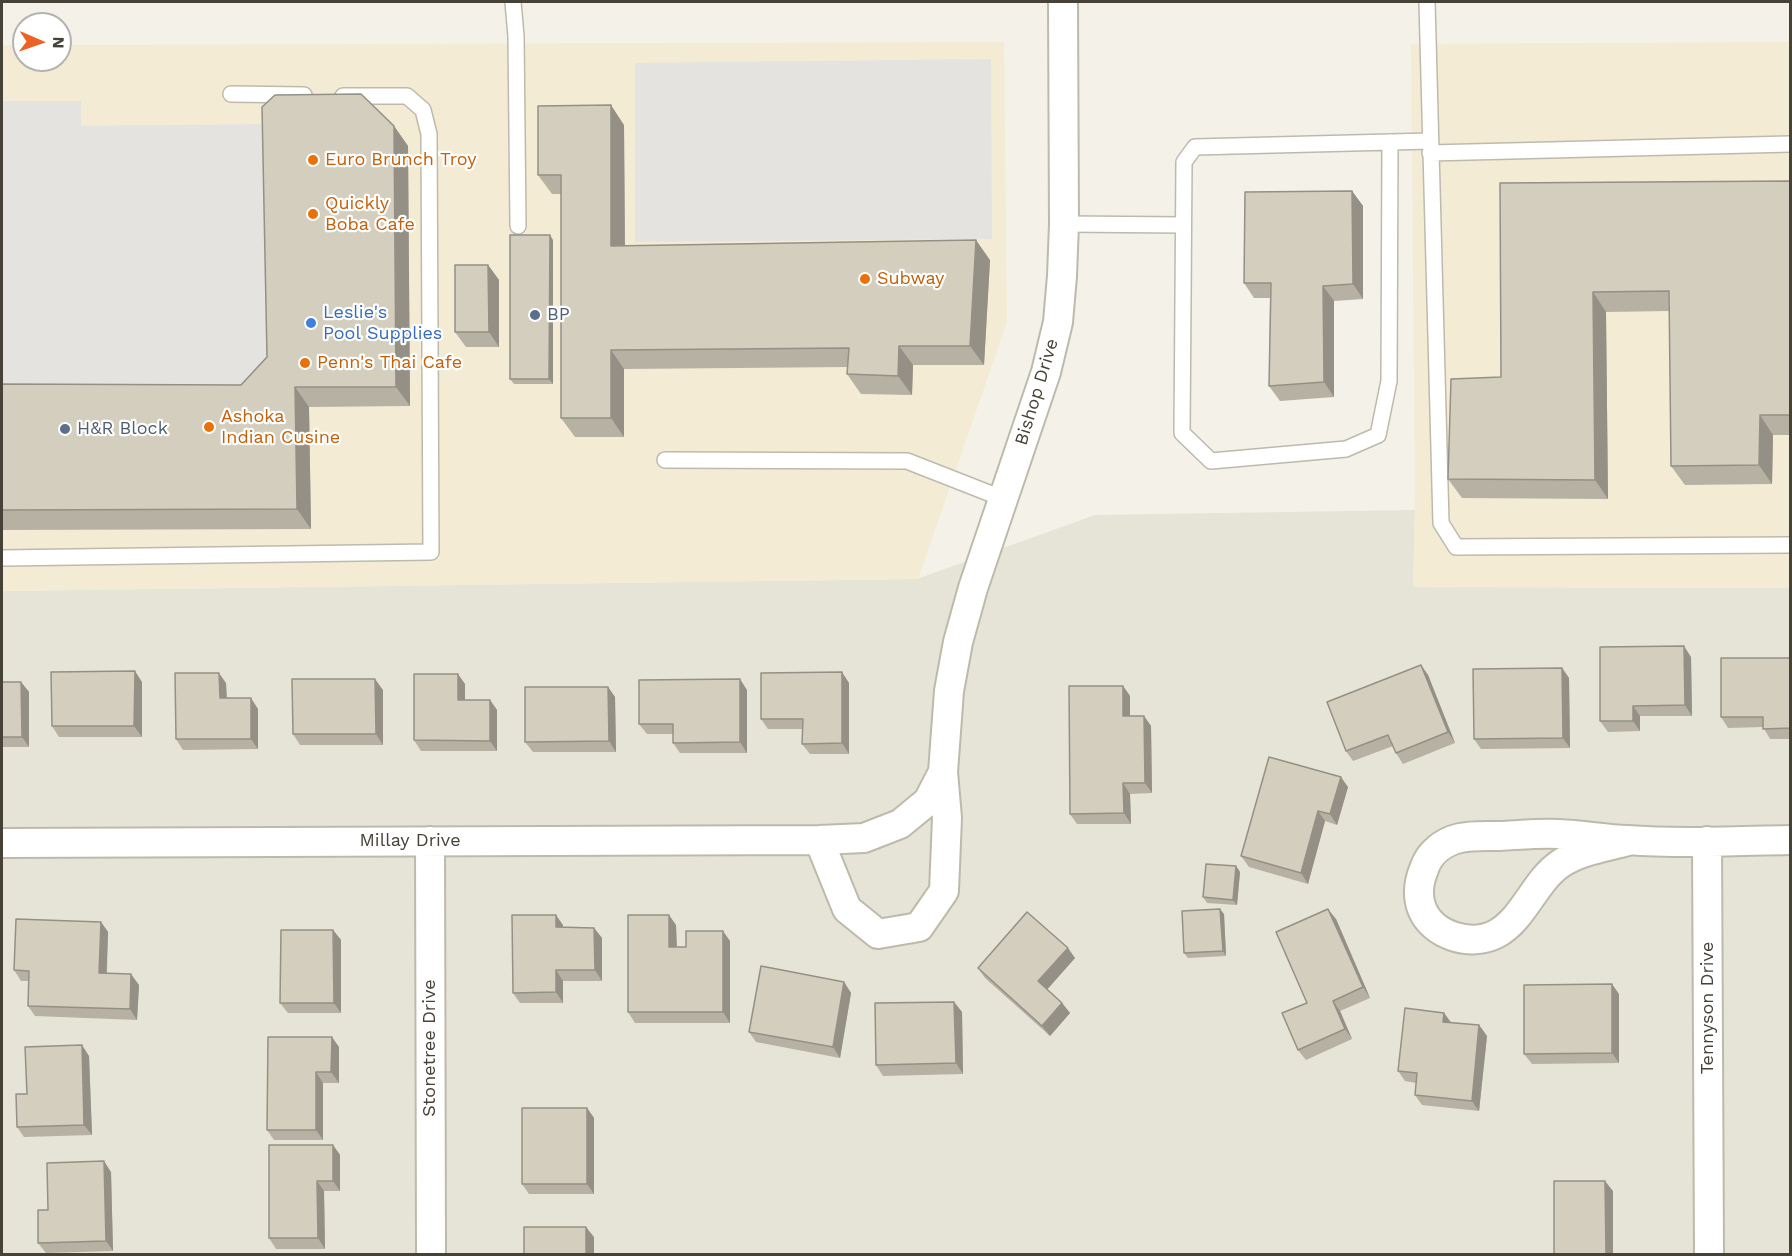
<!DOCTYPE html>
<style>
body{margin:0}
#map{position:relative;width:1792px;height:1256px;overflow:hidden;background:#f3f1e8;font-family:"Work Sans",sans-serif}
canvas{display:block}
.frame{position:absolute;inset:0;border:3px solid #464237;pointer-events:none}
.north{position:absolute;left:12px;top:12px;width:60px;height:60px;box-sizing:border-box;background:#fff;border:2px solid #b5b3af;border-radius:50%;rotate:92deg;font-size:16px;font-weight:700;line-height:24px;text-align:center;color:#464237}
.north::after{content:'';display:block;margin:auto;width:21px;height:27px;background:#ec6226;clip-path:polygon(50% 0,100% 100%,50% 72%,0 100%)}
</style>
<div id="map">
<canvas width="1792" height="1256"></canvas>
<div class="frame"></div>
<div class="north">N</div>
</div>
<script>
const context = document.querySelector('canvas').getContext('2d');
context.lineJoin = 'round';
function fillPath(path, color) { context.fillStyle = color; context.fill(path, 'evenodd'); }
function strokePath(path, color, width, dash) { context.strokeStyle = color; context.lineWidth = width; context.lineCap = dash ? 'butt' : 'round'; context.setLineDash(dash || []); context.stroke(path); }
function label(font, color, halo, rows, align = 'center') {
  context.font = font + ' "Work Sans",sans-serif'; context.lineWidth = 4.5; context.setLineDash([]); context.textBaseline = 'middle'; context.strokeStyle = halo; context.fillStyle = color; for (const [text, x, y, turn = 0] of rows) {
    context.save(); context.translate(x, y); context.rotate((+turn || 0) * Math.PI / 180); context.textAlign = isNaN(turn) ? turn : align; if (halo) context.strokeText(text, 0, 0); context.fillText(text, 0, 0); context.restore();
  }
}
fillPath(new Path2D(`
 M1415,510L1413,587L1790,588V1254H2V591L917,579L1095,515Z`), '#e6e4d6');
fillPath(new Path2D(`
 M1004,42L1007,322L918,579L2,591V45H24V60H60V45Z
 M1790,42V588L1413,587L1415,510L1411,44Z`), '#f3ebd4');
fillPath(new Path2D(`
 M991,59L992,239L635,242V63Z
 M2,101H81V126L268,124V365L241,393L2,396Z`), '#e4e3df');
const lane = new Path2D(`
 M513,2L516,36L518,226
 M1427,2L1441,523L1456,547L1790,545
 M231,94L304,95
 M1390,142L1389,381L1378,435L1346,449L1211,461L1182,433L1184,162L1195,147L1430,141
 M1430,153L1790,144
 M1064,224L1183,225
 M665,460L907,461L1004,499
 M2,558L431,552L429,134L423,110L407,96H343`);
const street = new Path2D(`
 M819,840L847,909L878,934L919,927L944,891L947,818L943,772
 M430,841L431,1254
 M1628,841C1606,847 1579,851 1560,864C1534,882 1524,919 1496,934C1471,947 1433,936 1422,909C1417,896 1419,881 1424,869C1429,853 1443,842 1460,838C1472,835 1487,836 1500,836C1520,835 1540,833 1559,834C1582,835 1605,839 1627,840C1681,844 1736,841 1790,840
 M1707,841L1709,1254
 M2,843L819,840L864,838L900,824L928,801L943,772L949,691L958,642L973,588L1046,372L1058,322L1062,276L1064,224L1063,2`);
strokePath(lane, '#bebaab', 18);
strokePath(street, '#bebaab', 32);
strokePath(lane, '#fff', 15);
strokePath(street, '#fff', 28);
fillPath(new Path2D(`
 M624,125L625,246L990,260L984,365H913L912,395L861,394L847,374L848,367L624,369V437H575L561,418V194H552L538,175Z
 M394,126L408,146L410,406L309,407L311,529L2,530V384L241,385L267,357Z
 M1791,181V435H1773L1772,484L1685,485L1671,466L1670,311L1606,312L1608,499L1462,498L1448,479L1501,377L1500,183Z
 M1352,191L1363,206V299L1334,301V397L1280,401L1269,386L1270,298H1254L1244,283Z
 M553,240V384H514L510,379Z
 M488,265L499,280V347H466L455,332Z
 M1691,657L1692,716H1640V731L1608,732L1600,721Z
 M1791,658V739H1770L1763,727L1728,728L1721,717Z
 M1421,665L1428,675L1455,743L1403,764L1396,753L1393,746L1353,761L1346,751Z
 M1562,668L1569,678L1570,748L1481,749L1474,739Z
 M2,682H21L29,692V747H2Z
 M142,682V737H59L52,726Z
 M226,683L227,698L258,709V749L183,750L176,739Z
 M849,683V754H810L802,744L803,729H768L761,719Z
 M465,684V700H490L497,710V751H421L414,740Z
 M1123,686L1130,696V716H1144L1151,726L1152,793L1130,794L1131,824H1077L1070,814Z
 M608,687L615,697L616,752H533L525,742Z
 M383,690V745H300L293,734Z
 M747,690V753H680L673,743V734H647L639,724Z
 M1348,787L1337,825L1325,821L1308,884L1249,867L1241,856Z
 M1236,866L1240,872L1237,905L1207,903L1203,897Z
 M1224,914L1226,956L1188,958L1184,953Z
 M1336,919L1370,998L1340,1011L1352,1039L1306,1060L1298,1050L1307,1003Z
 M101,922L108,932L107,974L139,985L137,1020L35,1016L28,1006L29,981H21L14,970Z
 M563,925V927L594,928L602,938V981H563V1003H520L513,993Z
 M676,925L677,947H686L730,941V1023H635L628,1012Z
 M333,930L341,940V1013H288L280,1003Z
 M1075,958L1047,989L1062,1003L1070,1013L1050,1036L985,978L978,968Z
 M844,982L851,993L840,1058L756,1042L749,1032Z
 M1619,994V1063L1532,1064L1524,1054Z
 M954,1002L962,1012L963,1074L883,1076L876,1065Z
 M1444,1013L1451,1022L1479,1025L1487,1036L1479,1111L1422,1105L1415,1095L1416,1083L1405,1081L1398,1071Z
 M268,1037L339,1047V1083H323V1140H274L267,1130Z
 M89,1056L92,1135L24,1137L17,1127L27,1094Z
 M587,1108L594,1118V1194H529L522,1184Z
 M333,1145L340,1155V1191H324L325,1249H276L269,1238Z
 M111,1172L113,1251L46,1253L38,1243L48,1210Z`), '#b6b1a3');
fillPath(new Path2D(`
 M611,105L624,125L625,266L611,246Z
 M394,126L408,146L410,406L396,387Z
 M1352,191L1363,206V299L1353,284Z
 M550,235L553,240V384L549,379Z
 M976,240L990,260L984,365L970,346Z
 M488,265L499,280V347L489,332Z
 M1323,286L1334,301V397L1324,382Z
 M1593,292L1606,312L1608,499L1595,480Z
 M899,346L913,365L912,395L898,376Z
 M611,350L624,369V437L611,418Z
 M295,387L309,407L311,529L297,509Z
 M1760,415L1773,435L1772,484L1759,465Z
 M1684,646L1691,657L1692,716L1685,705Z
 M1421,665L1428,675L1455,743L1448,732Z
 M1562,668L1569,678L1570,748L1563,738Z
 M135,671L142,682V737L134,726Z
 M842,672L849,683V754L842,743Z
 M219,673L226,683L227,709L220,698Z
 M458,674L465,684V710L458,700Z
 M375,679L383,690V745L376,734Z
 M740,679L747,690V753L740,742Z
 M21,682L29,692V747L22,737Z
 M1123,686L1130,696V727L1123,716Z
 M608,687L615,697L616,752L609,741Z
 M251,698L258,709V749L251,739Z
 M490,700L497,710V751L490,741Z
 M1633,706L1640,716V731L1633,721Z
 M1144,716L1151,726L1152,793L1145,783Z
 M1341,777L1348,787L1337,825L1330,814Z
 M1123,783L1130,794L1131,824L1124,813Z
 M1318,811L1325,821L1308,884L1301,873Z
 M1236,866L1240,872L1237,905L1233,900Z
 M1220,909L1224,914L1226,956L1223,951Z
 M1328,909L1336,919L1370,998L1363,987Z
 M556,915L563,925V938L556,927Z
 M669,915L676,925L677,957L669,947Z
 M101,922L108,932L106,984L99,973Z
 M594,928L602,938V981L595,970Z
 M333,930L341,940V1013L334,1003Z
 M723,931L730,941V1023L723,1012Z
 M1068,948L1075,958L1045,992L1038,981Z
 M556,970L563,981V1003L556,992Z
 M131,974L139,985L137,1020L130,1009Z
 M844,982L851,993L840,1058L833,1047Z
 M1612,984L1619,994V1063L1612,1053Z
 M1333,1001L1340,1011L1352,1039L1345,1029Z
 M954,1002L962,1012L963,1074L956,1063Z
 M1062,1003L1070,1013L1050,1036L1042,1026Z
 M1444,1013L1451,1023L1443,1022Z
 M1479,1025L1487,1036L1479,1111L1472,1101Z
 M332,1037L339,1047V1083L331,1072Z
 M82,1045L89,1056L92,1135L84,1125Z
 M316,1072L323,1083V1140L316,1130Z
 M587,1108L594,1118V1194L587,1184Z
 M333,1145L340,1155V1191L333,1181Z
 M104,1161L111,1172L113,1251L106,1241Z
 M317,1181L324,1191L325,1249L318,1238Z
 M1605,1181L1613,1191V1254H1606Z
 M586,1227L594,1237V1254H586Z`), '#949085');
const building = new Path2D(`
 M361,94L394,126L396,387H295L297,509L2,510V384L241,385L267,357L262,107L275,95Z
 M611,105V246L976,240L970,346H899L898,376L847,374L849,348L611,350V418H561V175H538V106Z
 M1791,181V415H1760L1759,465L1671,466L1669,291L1593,292L1595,480L1448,479L1451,379L1501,377L1500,183Z
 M1352,191L1353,284L1323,286L1324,382L1269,386L1271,283H1244L1245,192Z
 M510,235H550L549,379H510Z
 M455,265H488L489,332H455Z
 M1684,646L1685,705L1633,706V721H1600V647Z
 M1721,658H1791V728L1763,729V717H1721Z
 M1421,665L1448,732L1396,753L1388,735L1346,751L1327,702Z
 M1562,668L1563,738L1474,739L1473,669Z
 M135,671L134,726H52L51,672Z
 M842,672V743L802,744L803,719H761V673Z
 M175,673H219L220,698H251V739H176Z
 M414,674H458V700H490V741L414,740Z
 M292,679H375L376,734H293Z
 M740,679V742L673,743V724H639V680Z
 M2,682H21L22,737H2Z
 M1069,686H1123V716H1144L1145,783H1123L1124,813L1070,814Z
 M525,687H608L609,741L525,742Z
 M1269,757L1341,777L1330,814L1318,811L1301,873L1241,856Z
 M1206,864L1236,866L1233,900L1203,897Z
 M1220,909L1223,951L1184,953L1182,911Z
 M1328,909L1363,987L1333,1001L1345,1029L1298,1050L1282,1013L1307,1003L1276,932Z
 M1027,912L1068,948L1038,981L1062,1003L1042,1026L978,968Z
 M512,915H556V927L594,928L595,970H556V992L513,993Z
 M628,915H669V947H686V931H723V1012H628Z
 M16,919L101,922L99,973L131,974L130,1009L28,1006L29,971L14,970Z
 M281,930H333L334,1003H280Z
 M761,966L844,982L833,1047L749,1032Z
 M1612,984V1053L1524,1054V985Z
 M954,1002L956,1063L876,1065L875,1003Z
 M1405,1008L1444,1013L1443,1022L1479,1025L1472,1101L1415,1095L1417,1073L1398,1071Z
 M268,1037H332L331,1072H316V1130H267Z
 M82,1045L84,1125L17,1127L16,1094H27L25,1047Z
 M522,1108H587V1184H522Z
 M269,1145H333V1181H317L318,1238H269Z
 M104,1161L106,1241L38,1243V1210H48L47,1163Z
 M1554,1181H1605L1606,1254H1554Z
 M524,1227H586V1254H524Z`);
fillPath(building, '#d4cebe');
strokePath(building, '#949085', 1.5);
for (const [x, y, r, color] of [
 [313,160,6,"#e8710a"],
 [313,214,6,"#e8710a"],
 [865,279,6,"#e8710a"],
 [535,315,6,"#5c6f8a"],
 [311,323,6,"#3f7fe0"],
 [305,363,6,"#e8710a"],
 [209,427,6,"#e8710a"],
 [65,429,6,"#5c6f8a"]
]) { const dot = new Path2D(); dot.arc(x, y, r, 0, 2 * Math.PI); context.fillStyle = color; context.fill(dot); strokePath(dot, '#fff', 2); }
label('18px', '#c56008', '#fff', [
 ["Euro Brunch Troy",325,160],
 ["Quickly",325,204],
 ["Boba Cafe",325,225],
 ["Subway",877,279],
 ["Penn's Thai Cafe",317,363],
 ["Ashoka",221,417],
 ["Indian Cusine",221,438]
], 'left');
label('18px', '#366cbe', '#fff', [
 ["Leslie's",323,313],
 ["Pool Supplies",323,334]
], 'left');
label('18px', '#4e5e75', '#fff', [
 ["BP",547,315],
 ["H&R Block",77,429]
], 'left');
label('18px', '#464237', '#fff', [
 ["Bishop Drive",1037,392,-73],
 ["Millay Drive",410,841],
 ["Tennyson Drive",1708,1008,-90],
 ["Stonetree Drive",430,1048,-90]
]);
</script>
